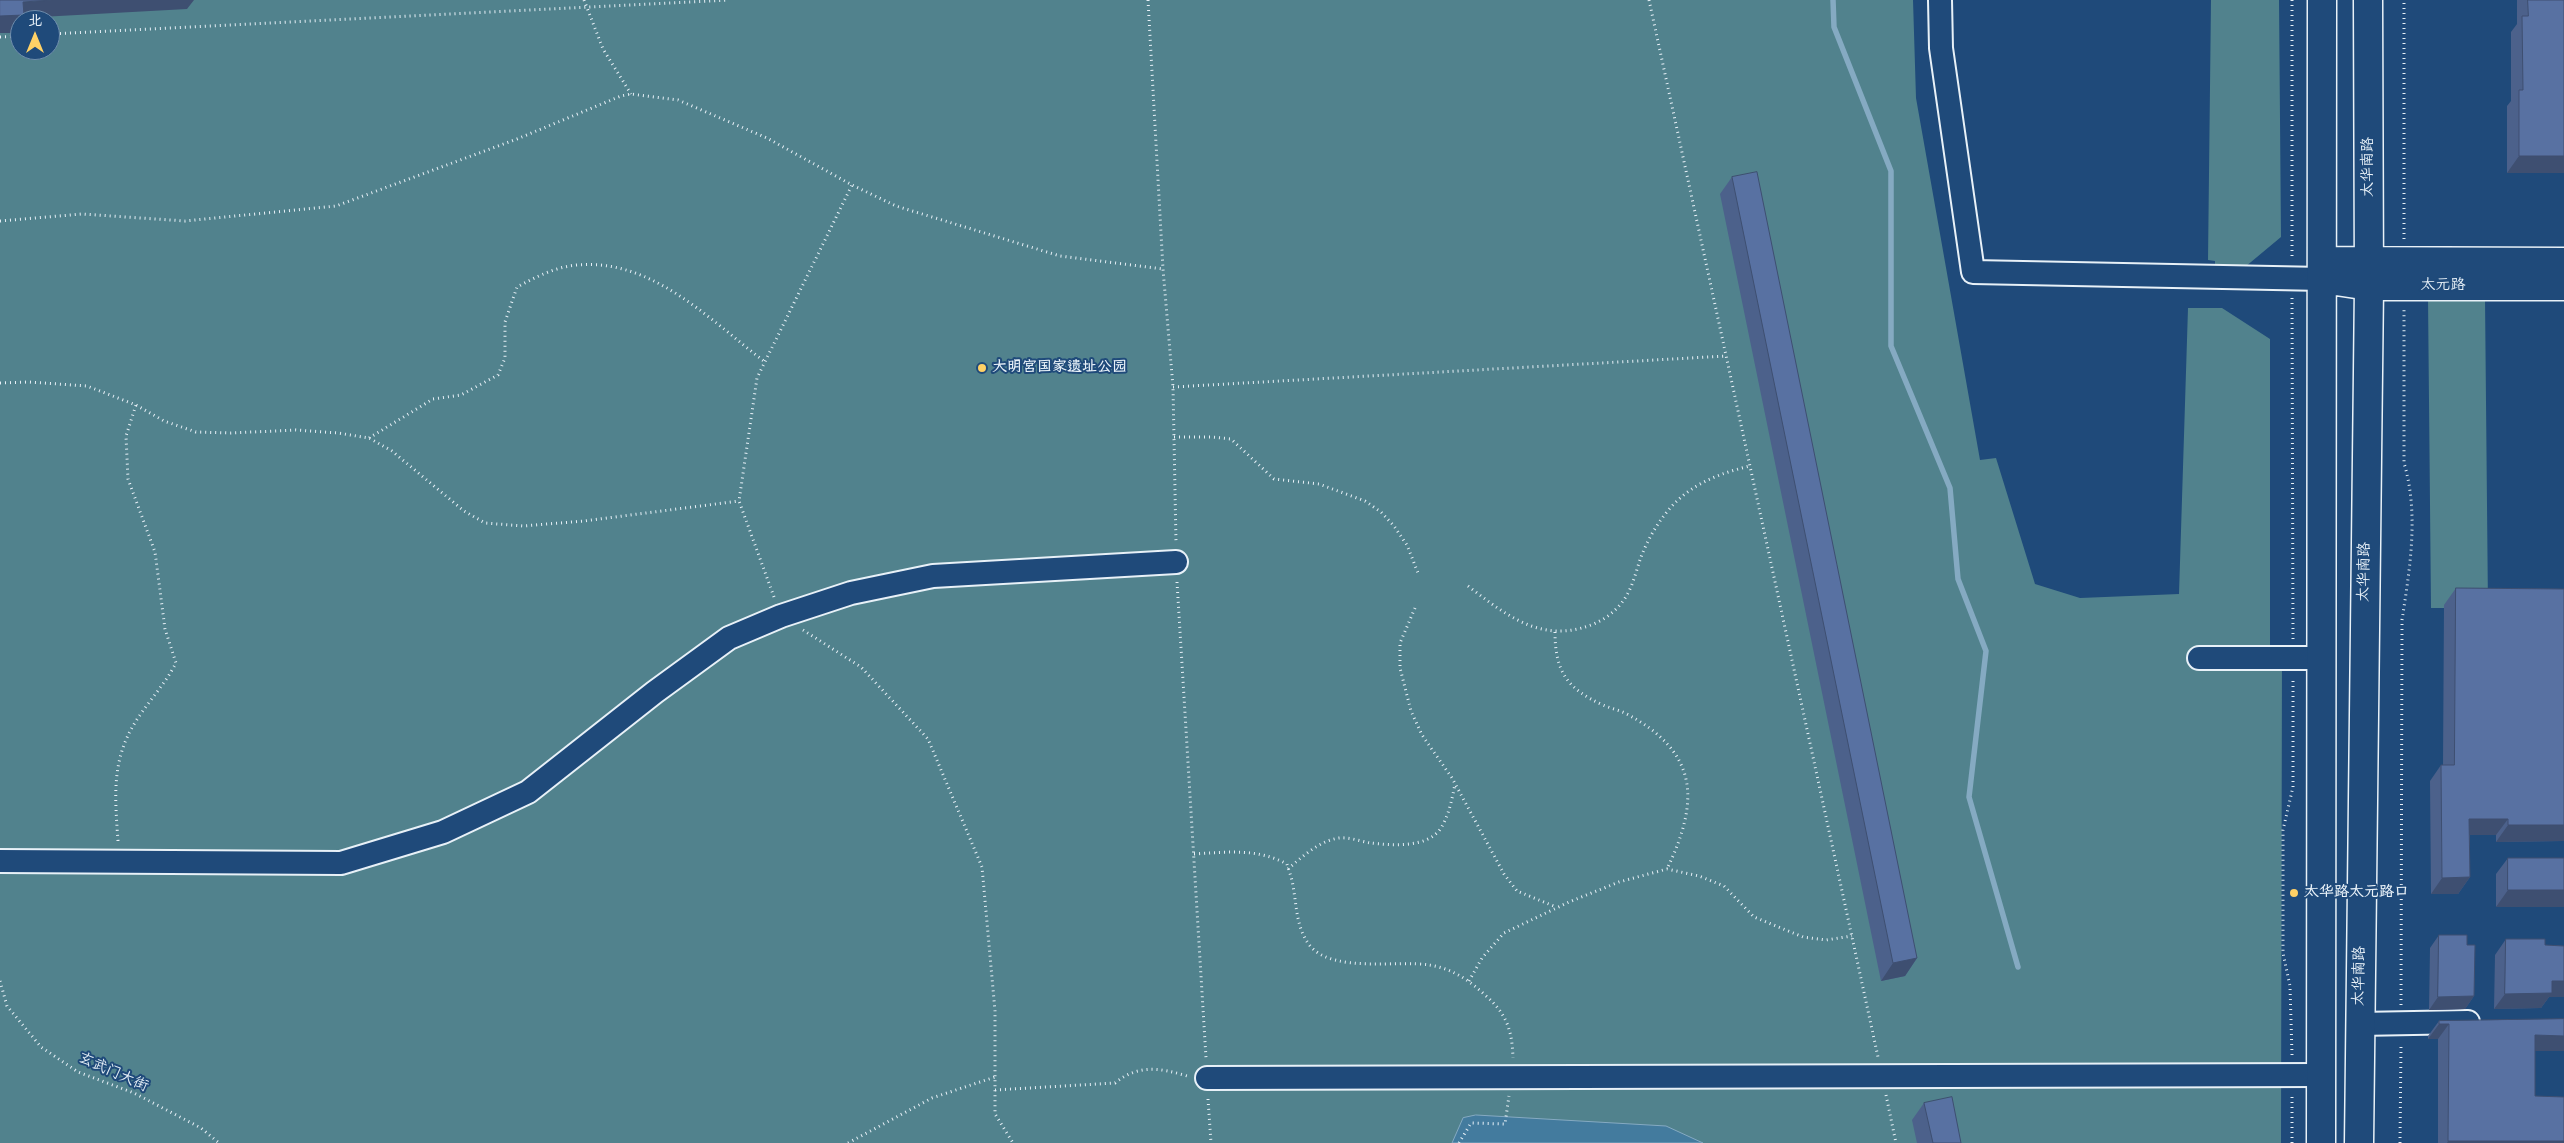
<!DOCTYPE html>
<meta charset="utf-8">
<style>
body{margin:0}
#map{position:relative;width:2564px;height:1143px;overflow:hidden;background:#1f4a7a;font-family:"Architects Daughter","LXGW WenKai TC",sans-serif}
canvas{display:block}
.north{position:absolute;left:10px;top:10px;width:50px;height:50px;box-sizing:border-box;background:#1f4a7a;border:1px solid #6f8dac;border-radius:50%;rotate:0deg;font-size:14px;font-weight:700;line-height:20px;text-align:center;color:#e8f1f8}
.north::after{content:'';display:block;margin:auto;width:18px;height:22px;background:#ffd166;clip-path:polygon(50% 0,100% 100%,50% 72%,0 100%)}
</style>
<div id="map">
<canvas width="2564" height="1143"></canvas>
<div class="north">北</div>
</div>
<script>
const context = document.querySelector('canvas').getContext('2d');
context.lineJoin = 'round';
function fillPath(path, color) { context.fillStyle = color; context.fill(path, 'evenodd'); }
function strokePath(path, color, width, dash) { context.strokeStyle = color; context.lineWidth = width; context.lineCap = dash ? 'butt' : 'round'; context.setLineDash(dash || []); context.stroke(path); }
function label(font, color, halo, rows, align = 'center') {
  context.font = font + ' "Architects Daughter","LXGW WenKai TC",sans-serif'; context.lineWidth = 4; context.setLineDash([]); context.textBaseline = 'middle'; context.strokeStyle = halo; context.fillStyle = color; for (const [text, x, y, turn = 0] of rows) {
    context.save(); context.translate(x, y); context.rotate((+turn || 0) * Math.PI / 180); context.textAlign = isNaN(turn) ? turn : align; if (halo) context.strokeText(text, 0, 0); context.fillText(text, 0, 0); context.restore();
  }
}
fillPath(new Path2D(`
 M0,0H1913L1916,98L1980,460L1996,458L2035,584L2080,598L2179,594L2188,308H2222L2270,339V646L2282,647L2281,1143H0ZM20,20H50V50H20Z
 M2211,0H2279L2281,237L2239,272L2215,273V261L2208,260Z
 M2428,298H2485L2488,608H2431Z`), '#51828d');
const water = new Path2D(`
 M1476,1115L1666,1126L1703,1143H1452L1463,1118Z`);
fillPath(water, '#437b9e');
strokePath(water, '#85aac2', 1);
strokePath(new Path2D(`
 M1833,0L1834,27L1891,171V346L1950,488L1958,579L1986,651L1969,797L2018,967`), '#85aac2', 5.5);
const minor = new Path2D(`
 M1940,0L1941,48L1973,272L2323,279
 M2199,658H2323
 M0,861L341,863L443,832L528,792L655,692L729,638L781,616L851,593L933,576L1176,562
 M2359,1024L2468,1022
 M1207,1078L2322,1075`);
const major = new Path2D(`
 M2323,261L2564,262
 M2323,279L2369,286H2564
 M2321,1143L2322,0
 M2359,1143L2369,286L2368,0`);
strokePath(minor, '#e8f1f8', 26);
strokePath(major, '#e8f1f8', 31);
strokePath(new Path2D(`
 M584,0L603,49L631,94
 M1148,0L1163,269L1173,387L1176,543
 M1649,0L1878,1057
 M2292,0V259
 M50,34L729,0
 M0,37L20,36
 M0,221L82,214L185,221L336,206L517,139L621,96L631,94L678,100L767,138L852,185L896,206L1060,256L1163,269
 M2404,239V0
 M2292,298L2293,639
 M0,383L29,382L87,386L136,405L164,421L196,432L231,433L296,430L338,433L369,438L392,451L464,511L485,523L523,526L584,521L739,501
 M1173,387L1726,356
 M1174,437H1212L1231,439L1274,479L1319,484L1365,501L1381,512L1394,526L1407,545L1418,573
 M369,438L433,399L461,395L498,375L505,358V322L517,287C536,277 555,267 577,265C652,258 710,320 765,362
 M1177,582L1206,1058
 M1468,586C1506,615 1541,644 1591,625C1607,619 1620,608 1628,593C1634,582 1637,568 1641,557C1649,536 1662,515 1678,500C1698,481 1725,472 1750,466
 M774,597L739,501L757,378L852,185
 M1415,608L1400,643V668L1411,711L1422,735L1452,778L1504,874L1517,891L1556,907
 M803,630L861,667L928,739L982,867L995,1011V1114L1013,1143
 M1555,632C1555,671 1567,689 1603,705C1610,708 1618,710 1625,713C1699,752 1700,800 1667,869
 M118,841C115,797 111,760 136,721C149,701 165,684 176,663L165,629L155,552L128,479L126,436L136,405
 M1194,854C1227,852 1257,848 1287,864C1289,871 1292,878 1293,886C1297,907 1296,929 1311,947C1335,973 1398,960 1429,965C1451,968 1469,980 1485,995C1507,1014 1512,1030 1513,1058
 M1288,869C1303,856 1319,841 1339,838C1349,837 1360,841 1370,843C1391,845 1427,849 1441,828C1449,815 1452,799 1455,784
 M0,981L7,1006L41,1047L78,1072L134,1093L201,1128L219,1143
 M1469,981L1482,958L1504,933L1569,902L1619,882L1667,869L1699,876L1724,886L1754,917L1803,937L1826,940L1852,936
 M2401,1005L2402,620C2410,568 2419,513 2404,463V308
 M2292,1055L2290,986L2283,953V830L2293,787V678
 M995,1090L1115,1083C1138,1064 1161,1068 1187,1076
 M1886,1095L1896,1143
 M1208,1099L1211,1143
 M848,1143L932,1098L995,1077
 M1459,1143L1471,1123L1505,1124L1509,1096
 M2292,1143V1094
 M2400,1143L2401,1044`), '#e8f1f8', 3, [1, 4]);
strokePath(minor, '#1f4a7a', 22);
strokePath(major, '#1f4a7a', 28);
fillPath(new Path2D(`
 M2517,0H2564V173H2507V106L2511,101V32L2517,24Z
 M1732,177L1917,958L1905,976L1881,981L1720,194Z
 M2456,588L2564,589V841L2496,842V835H2470V877L2458,894H2431L2430,781L2441,765H2443L2444,605Z
 M2508,858H2564L2496,907V874Z
 M2439,935L2467,945L2474,996L2465,1009L2429,1010L2430,948Z
 M2506,939L2545,945L2564,946V997H2549L2541,1008L2494,1009L2495,955Z
 M2564,1019V1051H2535V1096L2564,1143H2438V1039H2428V1036L2439,1021Z
 M1924,1103L1961,1143H1917L1912,1120Z`), '#4c618b');
fillPath(new Path2D(`
 M53,0H194L187,9L22,18L12,33H0V16L23,2Z
 M2519,156H2564V173H2507Z
 M2469,819H2508L2496,835H2458Z
 M2508,825H2564V841L2496,842Z
 M2470,877L2458,894H2431L2442,878Z
 M2508,890H2564V907H2496Z
 M1917,958L1905,976L1881,981L1893,963Z
 M2552,981H2564V997H2549L2541,1008L2494,1009L2505,994Z
 M2474,996L2465,1009L2429,1010L2438,997Z
 M2439,1024H2449L2438,1039H2428Z
 M2535,1035L2564,1036V1051H2524Z
 M2448,1141H2564V1143H2447Z`), '#3e4f71');
const building = new Path2D(`
 M0,0H53L23,2L24,15L0,16Z
 M2528,0H2564V156H2519V90H2523L2522,16H2528Z
 M1757,172L1917,958L1893,963L1732,177Z
 M2456,588L2564,589V825H2508V819H2469L2470,877L2442,878L2441,765H2454Z
 M2508,858H2564V890H2508Z
 M2439,935H2467V945H2475L2474,996L2438,997Z
 M2506,939H2545V945L2564,946V981H2552V993L2505,994Z
 M2564,1019V1036L2535,1035V1096L2564,1097V1141H2448L2449,1024H2439V1021Z
 M1952,1097L1961,1143H1933L1924,1103Z`);
fillPath(building, '#5871a2');
strokePath(building, '#3e4f71', 1);
for (const [x, y, r, color] of [
 [982,368,5,"#ffd166"],
 [2294,893,5,"#ffd166"]
]) { const dot = new Path2D(); dot.arc(x, y, r, 0, 2 * Math.PI); context.fillStyle = color; context.fill(dot); strokePath(dot, '#1f4a7a', 2); }
label('15px', '#e8f1f8', '#1f4a7a', [
 ["太华南路",2369,167,-90],
 ["太元路",2443,286],
 ["太华南路",2365,572,-89],
 ["太华南路",2360,976,-89],
 ["玄武门大街",113,1073,24]
]);
label('bold 15px', '#e8f1f8', '#1f4a7a', [
 ["大明宫国家遗址公园",992,368],
 ["太华路太元路口",2304,893]
], 'left');
</script>
